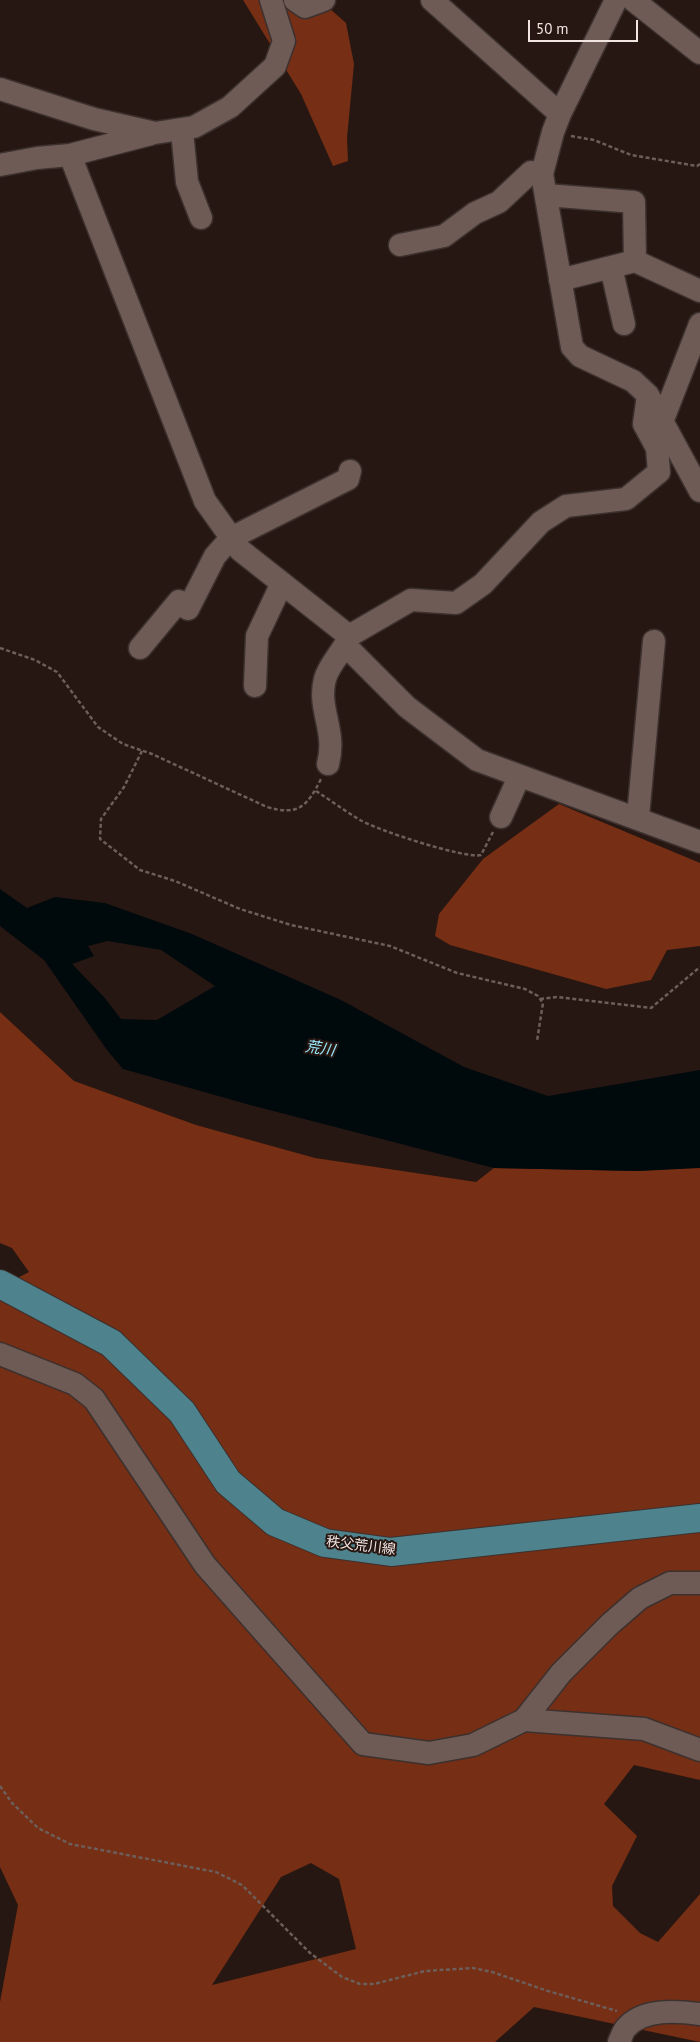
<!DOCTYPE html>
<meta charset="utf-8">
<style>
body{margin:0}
#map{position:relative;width:700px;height:2042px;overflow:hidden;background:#271712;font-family:"PT Sans",sans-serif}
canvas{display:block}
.scale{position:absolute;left:528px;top:20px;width:110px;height:22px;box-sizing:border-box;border:2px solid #f1e5e1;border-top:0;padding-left:6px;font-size:15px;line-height:18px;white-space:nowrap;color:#f1e5e1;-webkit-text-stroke:4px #271712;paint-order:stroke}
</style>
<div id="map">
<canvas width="700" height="2042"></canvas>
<div class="scale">50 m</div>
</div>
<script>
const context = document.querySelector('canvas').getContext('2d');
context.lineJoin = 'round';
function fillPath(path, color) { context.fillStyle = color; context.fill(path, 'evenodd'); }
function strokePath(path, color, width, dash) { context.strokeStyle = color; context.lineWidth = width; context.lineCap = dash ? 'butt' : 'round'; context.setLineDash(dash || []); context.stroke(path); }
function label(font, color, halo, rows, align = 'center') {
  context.font = font + ' "PT Sans","Noto Sans JP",sans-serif'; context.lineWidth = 4; context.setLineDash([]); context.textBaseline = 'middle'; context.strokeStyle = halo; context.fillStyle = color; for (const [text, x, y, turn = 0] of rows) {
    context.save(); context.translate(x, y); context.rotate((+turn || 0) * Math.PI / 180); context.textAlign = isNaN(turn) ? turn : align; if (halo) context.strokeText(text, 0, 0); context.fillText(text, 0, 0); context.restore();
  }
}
fillPath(new Path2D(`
 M243,0H320L346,23L354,64L347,138L348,161L333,166L301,94Z
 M559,804L700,863V946L667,950L651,980L606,989L450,945L435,936L439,914L483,859Z
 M0,1012L74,1081L196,1125L315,1158L476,1182L494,1168L638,1171L700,1167V1780L634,1765L604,1804L637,1836L612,1886L613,1906L640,1933L658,1942L700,1894V2042L534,2007L495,2042H0V2002L18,1905L0,1867V1287L29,1272L12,1248L0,1243ZM311,1863L339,1879L356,1949L212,1985L281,1877Z`), '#762e14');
fillPath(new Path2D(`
 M0,889L27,908L55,897L105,903L192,934L341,1000L464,1067L548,1096L700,1070V1168L638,1171L494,1168L250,1105L123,1069L107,1050L44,960L0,926ZM108,941L161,950L215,986L157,1020L121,1019L104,997L72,964L94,956L88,946Z`), '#000a0d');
const minor = new Path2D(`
 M295,0L305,7L324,0
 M432,0L560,114
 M616,0L560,114L553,132L542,174L572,347L580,356L633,381L648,395L700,491
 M633,0L700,53
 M0,89L94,119L155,133L194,127L230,107L275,66L284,41L271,0
 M182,131L187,182L201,218
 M70,155L151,134
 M0,165L37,158L70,155L205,501L240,550L349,636L411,600L456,603L483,584L541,522L566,506L626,499L659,472L657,448L644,424L648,395
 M546,195L634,202L635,261
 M400,245L444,236L475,213L499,202L531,172
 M611,267L624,324
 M560,280L635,261L700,291
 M662,422L700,324
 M349,636L345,645L407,707L477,760L700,842
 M140,648L179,601L188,609L215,556L231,538L348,479L350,471
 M255,686L257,636L282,583
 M328,764C337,730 317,709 325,679C328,667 339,655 345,645
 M501,817L519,777
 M638,817L654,641
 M0,1354L75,1384L94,1399L205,1565L363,1744L429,1753L473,1745L524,1720L561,1673L610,1624L640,1598L670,1583H700
 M524,1720L644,1729L700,1750
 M619,2042C621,2038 623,2031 626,2028C643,2008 677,2011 700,2014`);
const major = new Path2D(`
 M0,1284L111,1343L182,1412L228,1482L275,1522L325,1543L391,1552L700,1518`);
strokePath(minor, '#3c312f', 25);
strokePath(major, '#3c312f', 30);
strokePath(new Path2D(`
 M571,136L594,140L631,155L697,166L700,164
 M0,648L35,660L57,672L98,727L123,744L152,754L267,807C298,816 307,807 321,779
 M142,751L124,787L101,819L100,839L140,870L175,881L240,909L291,925L390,946L457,973L525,989L538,996L543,1003L537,1041
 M316,791C330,800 345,811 360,820C377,830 465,859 481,855L493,832
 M540,999L557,997L651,1008L700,967
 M0,1786L12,1803L38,1828L70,1844L216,1872L242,1885L310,1953L342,1977L360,1984H374L425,1971L473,1968L492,1972L548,1991L617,2011`), '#6d5e5a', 2.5, [4, 2.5]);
strokePath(minor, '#6e5b55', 22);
strokePath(major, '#4e838d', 28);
label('14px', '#f1e5e1', '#271712', [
 ["秩父荒川線",361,1546,7]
]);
label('italic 15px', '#98e9fc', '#271712', [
 ["荒川",320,1049,9]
]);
</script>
